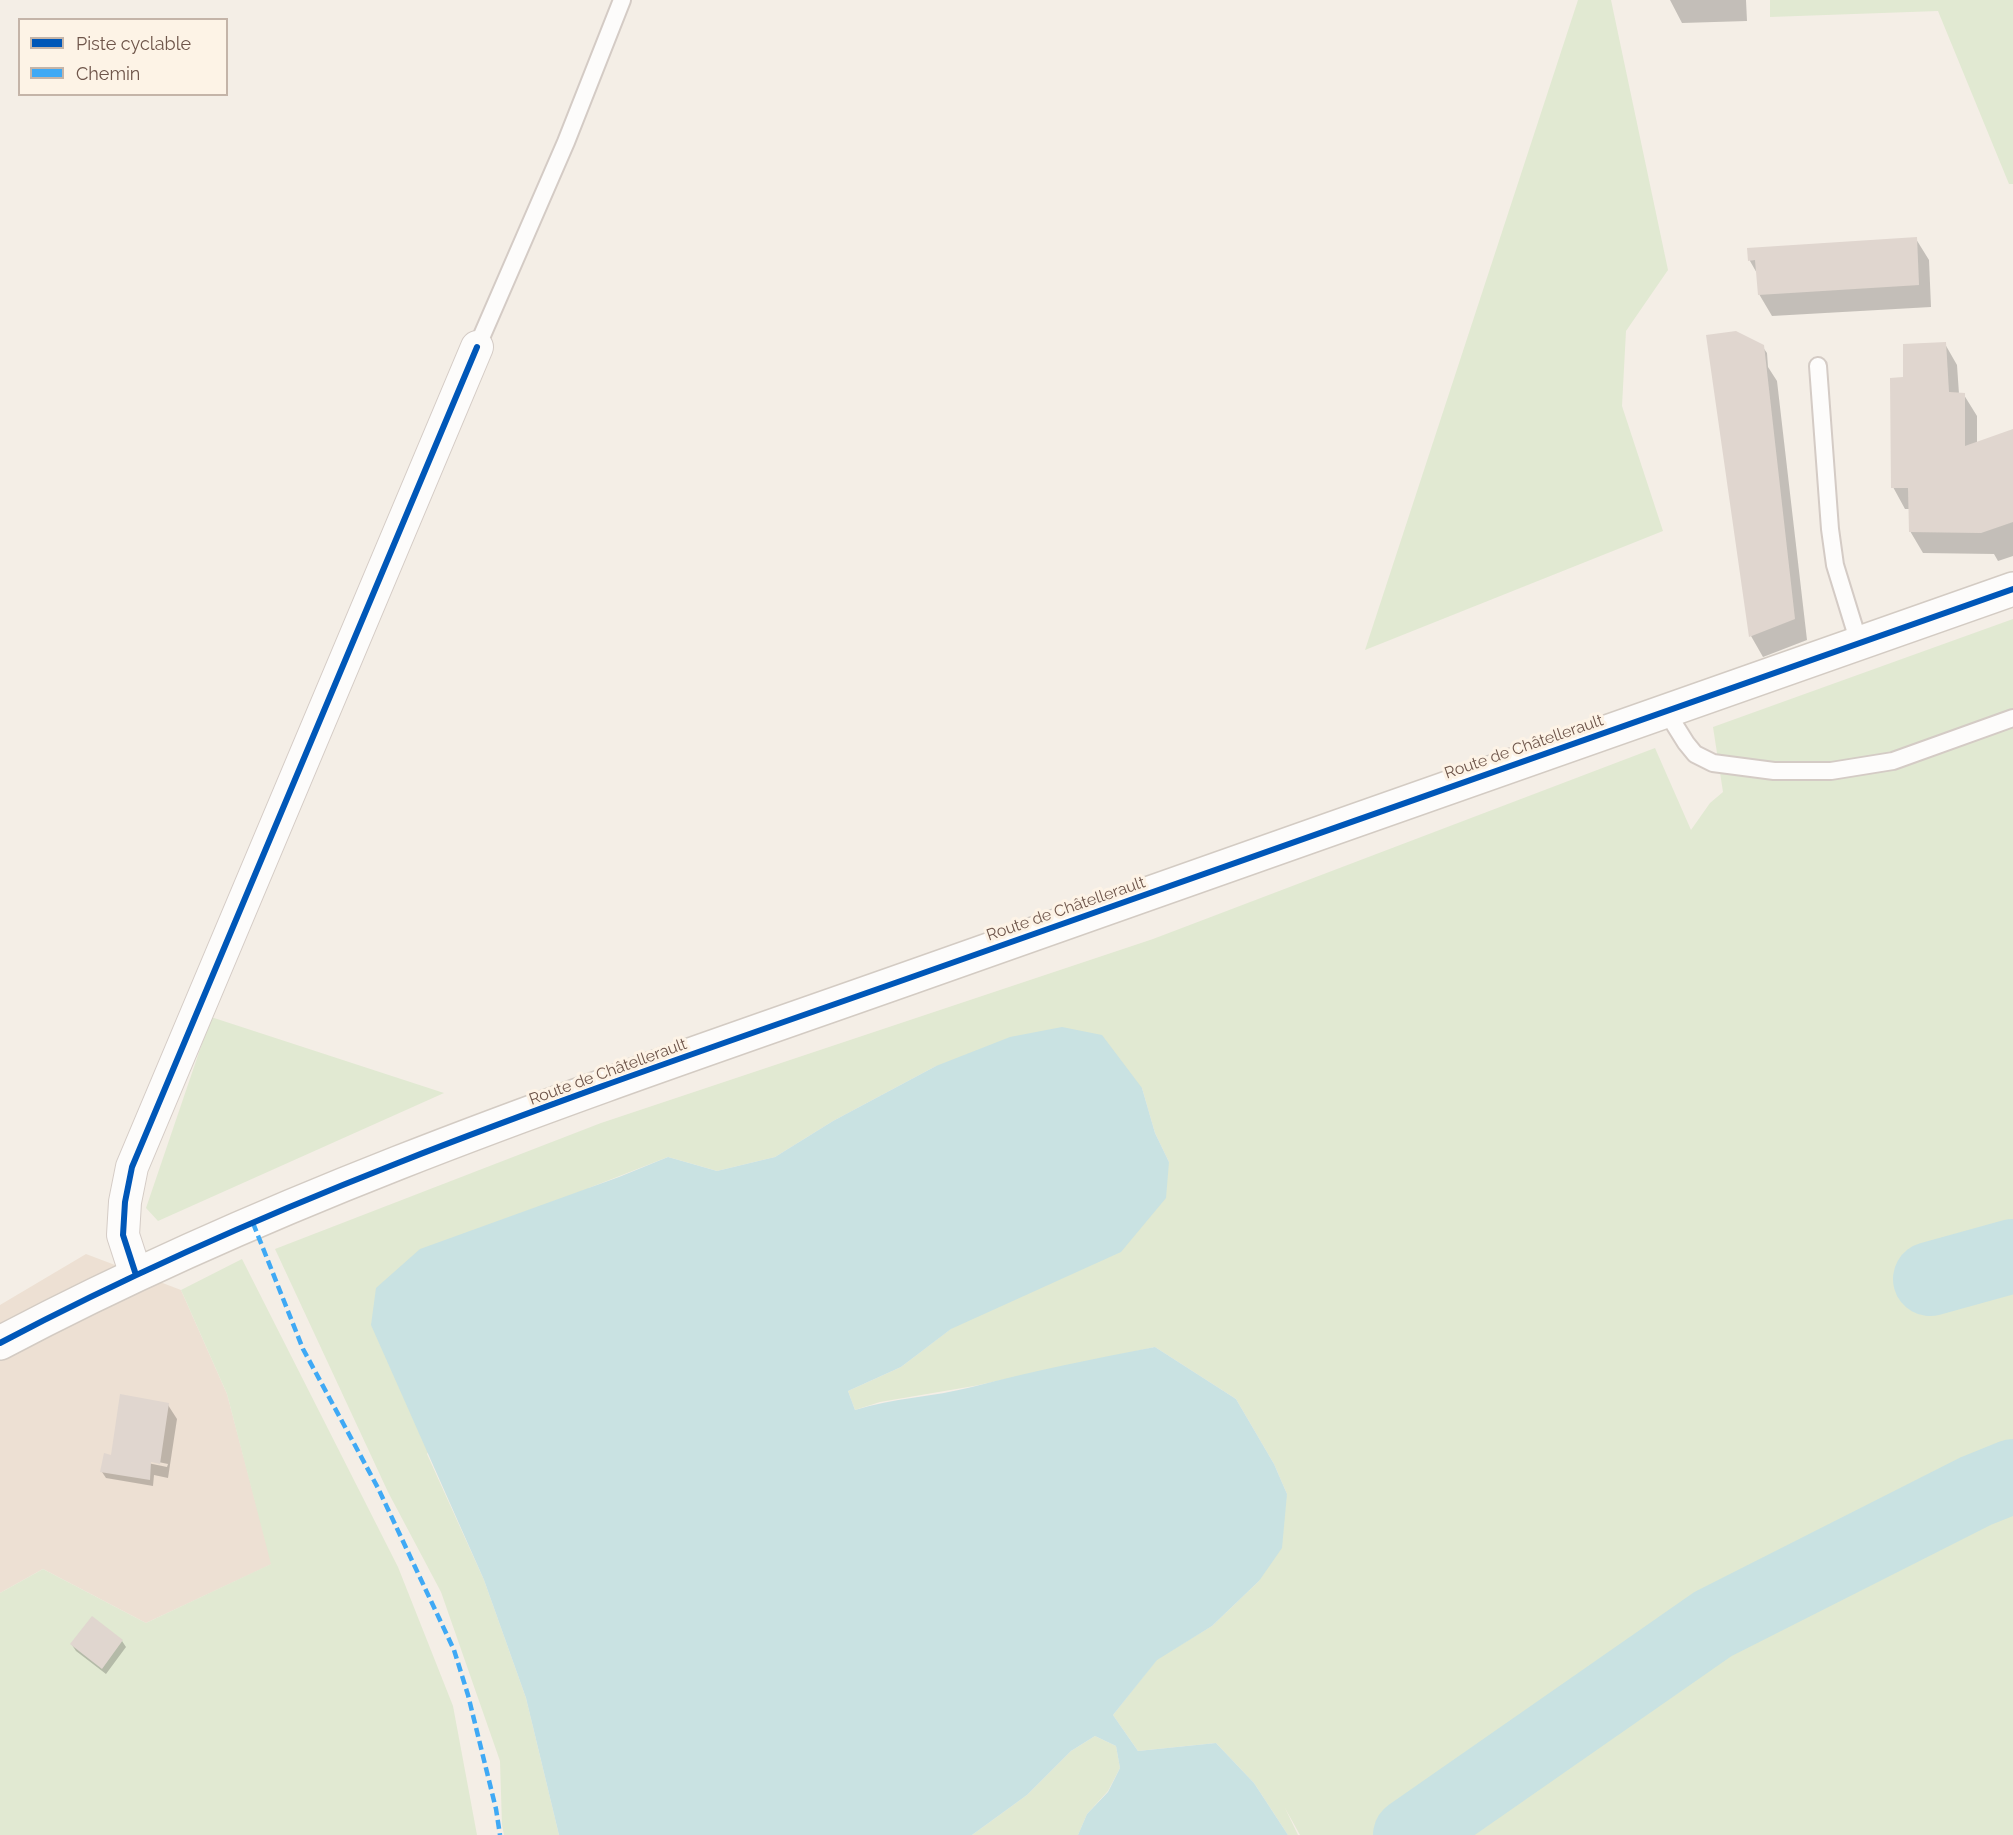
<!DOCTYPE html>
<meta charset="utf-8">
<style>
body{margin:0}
#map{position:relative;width:2013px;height:1835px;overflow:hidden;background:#f4eee6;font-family:Raleway,sans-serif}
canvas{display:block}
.legend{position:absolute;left:18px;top:18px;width:210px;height:78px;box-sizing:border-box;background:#fdf3e6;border:2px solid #c4b4a8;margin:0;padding:8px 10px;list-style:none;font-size:18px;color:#6e554a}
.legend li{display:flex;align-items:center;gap:12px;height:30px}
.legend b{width:30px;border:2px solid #c4b4a8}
</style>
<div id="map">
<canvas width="2013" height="1835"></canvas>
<ul class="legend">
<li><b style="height:8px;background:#0057b8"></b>Piste cyclable</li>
<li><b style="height:8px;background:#3fa9f5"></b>Chemin</li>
</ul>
</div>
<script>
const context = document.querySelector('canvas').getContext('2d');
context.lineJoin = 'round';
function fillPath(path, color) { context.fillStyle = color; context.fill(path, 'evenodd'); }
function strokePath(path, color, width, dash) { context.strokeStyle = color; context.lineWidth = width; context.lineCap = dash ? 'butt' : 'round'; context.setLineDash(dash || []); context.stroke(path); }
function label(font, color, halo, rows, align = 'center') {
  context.font = font + ' Raleway,sans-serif'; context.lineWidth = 6; context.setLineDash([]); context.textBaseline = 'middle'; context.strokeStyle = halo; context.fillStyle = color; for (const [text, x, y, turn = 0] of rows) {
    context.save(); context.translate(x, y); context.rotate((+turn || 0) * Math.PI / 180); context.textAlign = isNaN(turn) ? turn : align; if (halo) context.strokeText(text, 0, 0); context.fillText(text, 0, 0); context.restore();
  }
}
fillPath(new Path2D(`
 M86,1254L181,1290L227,1394L272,1564L146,1623L43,1569L0,1593V1305Z`), '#ede0d3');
fillPath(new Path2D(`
 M1578,0H1611L1668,270L1626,331L1622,406L1663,531L1365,650Z
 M1770,0H2013V184H2009L1938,11L1770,17Z
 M2013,619V1835H1300L1285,1808L1298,1835H1288L1254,1783L1216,1743L1138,1751L1113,1715L1157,1659L1212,1626L1259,1581L1287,1494L1274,1464L1236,1399L1155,1347L974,1386L880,1402L855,1410L848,1391L901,1367L1169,1162L1155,1133L1142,1088L936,1066L833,1121L775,1157L717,1171L668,1157L589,1188L427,1454L484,1580L526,1698L559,1835H504L502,1825L500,1761L441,1592L388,1492L275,1249L601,1123L1153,939L1655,748L1691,830L1710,803L1723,792L1713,727Z
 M211,1017L444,1093L158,1221L146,1208Z
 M242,1259L398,1567L453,1706L477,1835H0V1593L43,1569L146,1623L271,1564L227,1394L181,1290Z
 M1095,1736L1116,1746L1120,1768L1108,1791L1087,1814L1078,1835H972L1027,1795L1071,1751Z`), '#e1e9d2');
fillPath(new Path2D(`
 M1062,1027L1102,1035L1142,1088L1155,1133L1169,1162L1166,1198L1121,1252L951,1329L901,1367L848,1391L855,1410C893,1398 933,1397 972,1387C1032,1371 1093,1359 1155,1347L1236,1399L1274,1464L1287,1494L1282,1548L1259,1581L1212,1626L1157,1660L1113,1715L1138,1751L1216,1743L1254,1783L1288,1835H1078L1087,1814L1108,1792L1120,1768L1116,1746L1095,1736L1071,1751L1027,1795L972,1835H559L526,1698L484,1580L371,1325L376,1288L420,1249L619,1177L668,1157L717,1171L775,1157L833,1121L936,1066L1010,1037Z`), '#c9e2e2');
fillPath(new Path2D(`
 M1670,0H1746L1747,21L1682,23Z
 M1916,239L1929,260L1931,307L1772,316L1759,294L1758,275L1750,261L1749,250Z
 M1945,344L1957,365L1959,394L1964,395L1977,416V443L2013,431V556L1998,561L1994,554L1923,553L1910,531V509H1905L1893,487L1904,379Z
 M1762,346L1767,353L1768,367L1777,381L1807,640L1763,657L1751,636Z
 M168,1405L177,1419L168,1478L154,1475L153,1486L106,1478L102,1472L112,1456ZM139,1458L168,1464L167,1467L138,1461Z
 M122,1641L126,1647L106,1674L76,1651L72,1645Z`), '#0003');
strokePath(new Path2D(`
 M1930,1279L2013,1256
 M1410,1835L1713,1624L1976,1491L2013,1476`), '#c9e2e2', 74);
fillPath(new Path2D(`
 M1917,237L1919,285L1758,295L1755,260L1748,261L1747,248Z
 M1736,331L1764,345L1795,619L1749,637L1706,335Z
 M1946,342L1949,392L1965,393V446L2013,429V522L1981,533L1909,532L1908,488H1891L1890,378L1903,377V344Z
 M120,1394L169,1403L160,1464L151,1462L150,1480L100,1472L104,1453L111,1455Z
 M92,1616L123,1640L102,1669L70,1644Z`), '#e0d6cf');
const lane = new Path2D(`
 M477,347L566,142L622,0
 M1818,366L1830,529L1835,565L1859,643
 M1666,711L1686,743L1695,754L1713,763L1774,771H1831L1893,761L2013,718`);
const street = new Path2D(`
 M136,1275L123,1235L125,1202L132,1167L477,347`);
const secondary = new Path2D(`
 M0,1343C290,1189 603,1086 912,977C1279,848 1646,717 2013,589`);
strokePath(lane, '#d4cbc5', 20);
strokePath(street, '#d4cbc5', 34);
strokePath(secondary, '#d3cbc3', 36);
strokePath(lane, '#fdfcfb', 16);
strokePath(street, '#fdfcfb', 32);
strokePath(secondary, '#fdfcfb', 33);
strokePath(new Path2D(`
 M253,1223L303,1349L378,1488L454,1650L468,1695L496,1809L500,1835`), '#3fa9f5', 4.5, [9, 4.5]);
strokePath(new Path2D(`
 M136,1275L123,1235L125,1202L132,1167L477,347
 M0,1343C290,1189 603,1086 912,977C1279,848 1646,717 2013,589`), '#0057b8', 6);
label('16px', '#6e554a', '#fdf3e6', [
 ["Route de Châtellerault",1524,747,-19],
 ["Route de Châtellerault",1066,909,-19],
 ["Route de Châtellerault",608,1072,-20]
]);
</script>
